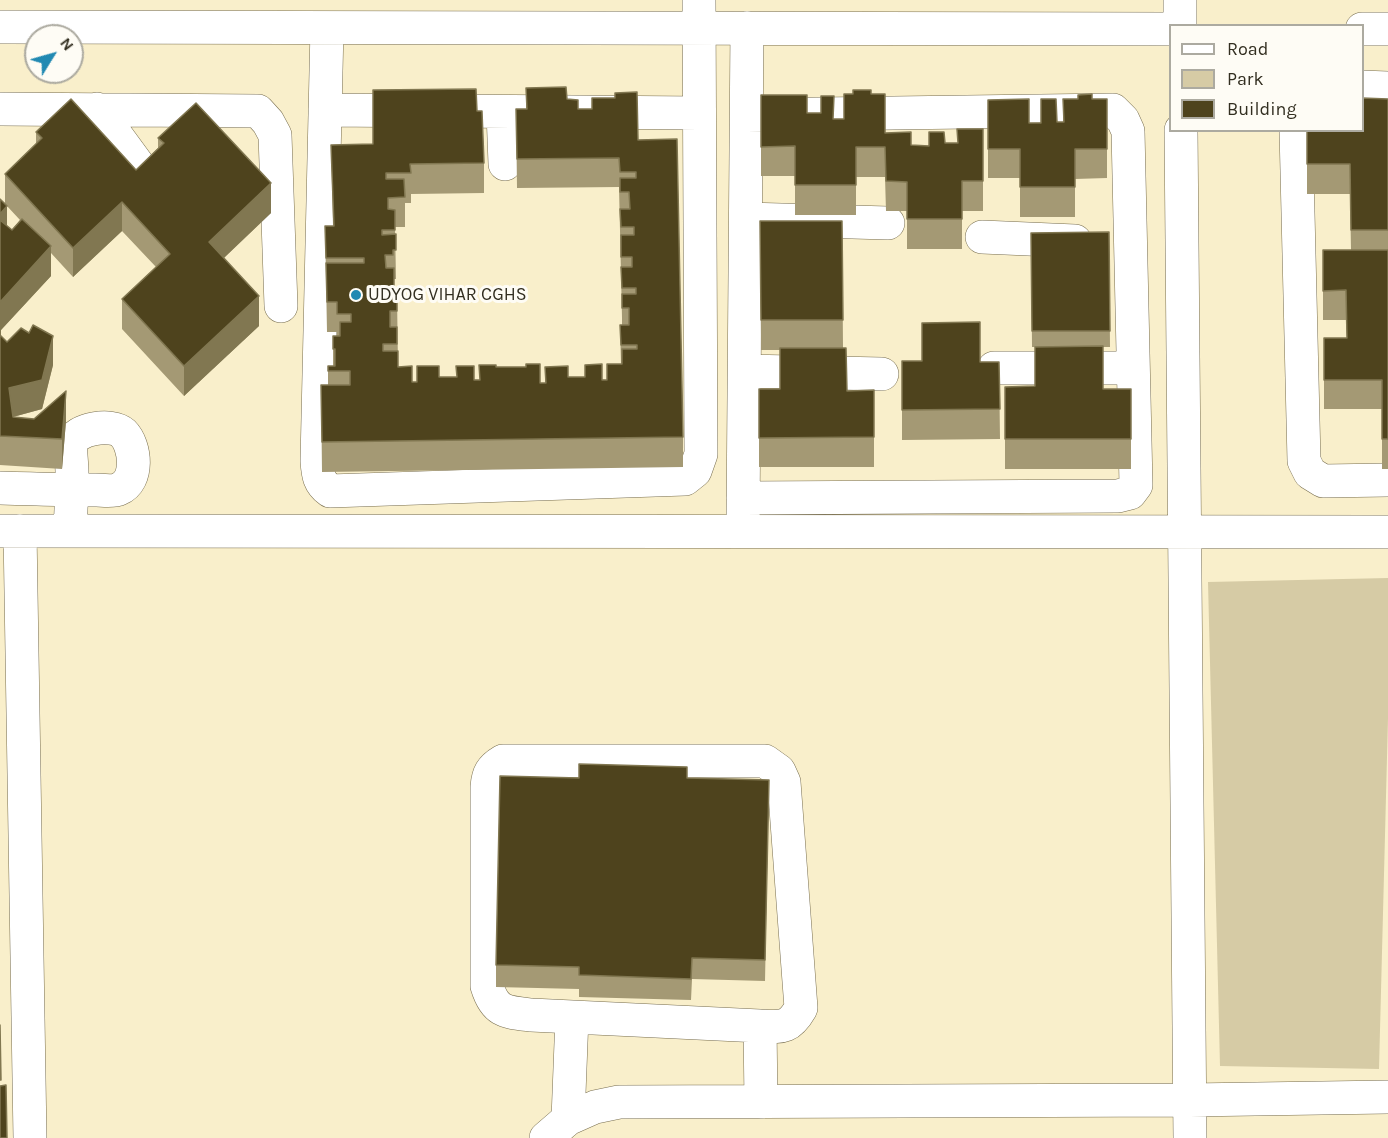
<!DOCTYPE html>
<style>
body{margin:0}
#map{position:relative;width:1388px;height:1138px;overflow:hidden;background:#f9efcb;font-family:Karla,sans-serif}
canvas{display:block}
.legend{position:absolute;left:1169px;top:24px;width:195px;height:108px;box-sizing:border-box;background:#fefcf5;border:2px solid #acaaa0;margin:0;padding:8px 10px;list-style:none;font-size:18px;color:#322e20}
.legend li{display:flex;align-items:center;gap:12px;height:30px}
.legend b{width:30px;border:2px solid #acaaa0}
.north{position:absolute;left:24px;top:24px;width:60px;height:60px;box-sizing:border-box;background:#fefcf5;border:2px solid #acaaa0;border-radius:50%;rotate:53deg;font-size:16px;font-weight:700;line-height:24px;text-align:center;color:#322e20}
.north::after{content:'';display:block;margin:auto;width:21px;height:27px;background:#2189b2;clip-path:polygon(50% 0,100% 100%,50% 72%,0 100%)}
</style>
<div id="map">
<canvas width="1388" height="1138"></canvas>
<ul class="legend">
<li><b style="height:8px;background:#fff"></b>Road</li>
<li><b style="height:16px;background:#d6cba5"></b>Park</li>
<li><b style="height:16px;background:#4e431d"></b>Building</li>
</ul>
<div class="north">N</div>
</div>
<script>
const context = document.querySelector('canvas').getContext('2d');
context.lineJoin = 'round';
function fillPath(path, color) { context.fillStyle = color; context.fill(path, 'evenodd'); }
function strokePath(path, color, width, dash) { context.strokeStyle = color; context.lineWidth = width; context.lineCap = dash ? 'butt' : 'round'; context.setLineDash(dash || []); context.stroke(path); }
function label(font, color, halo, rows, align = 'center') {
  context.font = font + ' Karla,sans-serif'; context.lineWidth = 6; context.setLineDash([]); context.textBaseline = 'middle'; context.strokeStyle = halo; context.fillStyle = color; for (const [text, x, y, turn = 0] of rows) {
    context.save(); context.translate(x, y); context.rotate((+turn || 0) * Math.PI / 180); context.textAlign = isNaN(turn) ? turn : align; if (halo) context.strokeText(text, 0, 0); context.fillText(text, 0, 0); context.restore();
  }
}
fillPath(new Path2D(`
 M1388,578V718L1379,1069L1220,1066L1208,582Z`), '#d6cba5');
const minor = new Path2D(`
 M1180,0V26
 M0,27L1170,29
 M327,28L317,461C318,475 319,483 330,491L685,479L695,471L701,454L699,0
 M1362,29H1388
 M1362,87L1388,88
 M0,109L258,111L268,122L275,135L281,306
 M97,109L141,169
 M325,110L699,113
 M503,112L505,164
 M1181,130L1190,1138
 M1296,130L1304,461L1310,473L1323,481L1388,480
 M746,219L888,223
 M982,237L1075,241
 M994,368H1133
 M745,371L882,374
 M0,488C32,489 64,490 96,490C102,490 113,492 119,489C139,481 136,446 123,433C112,423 75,428 71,444C70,452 72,463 72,472C72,492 71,511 70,531
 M743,498L1118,496L1130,493L1136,485L1128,131L1123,120L1113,110L747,115
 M743,518L747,28
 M0,531L1388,532
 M20,531L30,1138
 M760,1026L531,1015C505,1012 495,1012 487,986V787C488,774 491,768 503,761H765L779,771L784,782L801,1008C789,1029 782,1027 760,1026L761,1102
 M568,1119L572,1017
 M546,1138L568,1119L595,1107L619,1102L1190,1100L1388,1097`);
strokePath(minor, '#786e4f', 34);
strokePath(minor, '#fff', 33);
fillPath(new Path2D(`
 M526,88L567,99L578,109L638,140L683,437V467L322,472L321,385H328V366H333V336H337V332H327L325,226H333L331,145L373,144L477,111L484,163V193L411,194V203H405V227H395L396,279H394V295H397L398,367L412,382H417L439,377L479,380L496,367L540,383H545V367L568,377L607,380L621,364L620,325H622V318L619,187L517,188L516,109H526Z
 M871,94L885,133L911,145L929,146L945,143H957L983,129V211H962V249H907V211H886L885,177H856V215H795V176H761V95L807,113L834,119H844Z
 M1063,99H1107V178L1075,179V217H1020V178H988V100L1029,123L1063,122Z
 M1388,99V469H1382V409H1324V338H1347L1346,320H1323V250H1351L1350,194H1307V130Z
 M36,132L136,170L158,148V138L271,213L224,258L259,326L184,396L122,329V299L156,267L122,231L73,277L51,253V276L1,330V336L7,342L53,365L42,409L13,417L34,419L66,421L62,469L0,465V199L5,203V174L36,144ZM7,206L20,220L12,230L7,226Z
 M760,221H842L843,348L847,391L874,390V467H759V389H780V350H761Z
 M1109,232L1110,347H1103V389H1131V469H1005V387L1035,386V347H1032L1031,233Z
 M902,361L999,362L1000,439L902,440Z
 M579,778H687L769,780L765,981L692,979L691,1000L579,997V989L496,987V965Z`), '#a49974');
fillPath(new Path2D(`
 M271,183V213L209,272V242Z
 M122,202V231L73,277V248Z
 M7,206V235L0,243V214Z
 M51,246V276L1,330V350L0,352V302Z
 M259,296V326L184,396V366Z
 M53,336V365L42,409L9,418V388Z
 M66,391V421L62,469V439Z`), '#817751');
const building = new Path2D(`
 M566,87L567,99L578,100V109H592V98H615V93L637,92L638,140L677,139L683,437L322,442L321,385H350V371H328V366H335V349H333V336H340V322H351V314H337V302H327L326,263H364V258H326L325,226H334L331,145L373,144V90L476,89L477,111H482L484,163L410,164L411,173H386V179H404L405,197L388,198V209L395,210V230H382V235L396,234V250H393V255H385L386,268H394V288H381V296L397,295V311H390V327H397V344H383V351H398V367L412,366V382H417V366H439V377H457L456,366H474V380H480L479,365H496V367H526V364H540V383H546L545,367L568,366V377H585V365L602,364V380H607V364H622V349H637V345H621L620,325H629V308H622V294H636V288H622L621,267H632V257H621V235H634V227H621L620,209H630L629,192H620V178H636V172H620L619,158L517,159L516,109H527L526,88Z
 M853,90H871V94H885V133L911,132V145L929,146V132H944L945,143H958L957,129H983V181H962V219H907V182L886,181L885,147H856V185H795V146L761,147V95H807V113H821V96H834L833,119H844V94H853Z
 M1092,94V99H1107V149H1075V187H1020V149H988V100L1029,99V123H1041V99H1056L1057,122H1064L1063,99H1078V95Z
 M1362,98L1388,99V230H1351L1350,164H1307V130H1362Z
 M71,99L136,170L164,143L158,138L196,103L271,183L209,242L259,296L184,366L122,299L170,254L122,202L73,248L5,174L42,138L36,132Z
 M0,199L7,206L0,214Z
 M22,219L51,246L0,302V220L12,230Z
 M760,221H842L843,320H761Z
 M1109,232L1110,331H1032L1031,233Z
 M1323,250H1388V439H1382V380H1324V338H1347L1346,290L1323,291Z
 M980,322V362H999L1000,409L902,410V361H922V323Z
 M33,325L53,336L42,380L9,388L13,417L34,419L66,391L62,439L0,436V335L7,342L21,328L29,333Z
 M1103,346V389H1131V439H1005V387L1035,386V347Z
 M780,348H846L847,391L874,390V437L759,438V389H780Z
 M579,764L687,767V778L769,780L765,960L692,958L691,979L579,975V967L496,965L500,776L579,778Z
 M0,1025L1,1080H0Z
 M6,1085L7,1138H0V1086Z`);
fillPath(building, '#4e431d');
strokePath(building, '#817751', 1.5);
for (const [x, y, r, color] of [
 [356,295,6,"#2189b2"]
]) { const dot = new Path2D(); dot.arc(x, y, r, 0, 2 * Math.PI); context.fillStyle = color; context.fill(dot); strokePath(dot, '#fefcf5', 2); }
label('18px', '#322e20', '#fefcf5', [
 ["UDYOG VIHAR CGHS",368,295]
], 'left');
</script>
